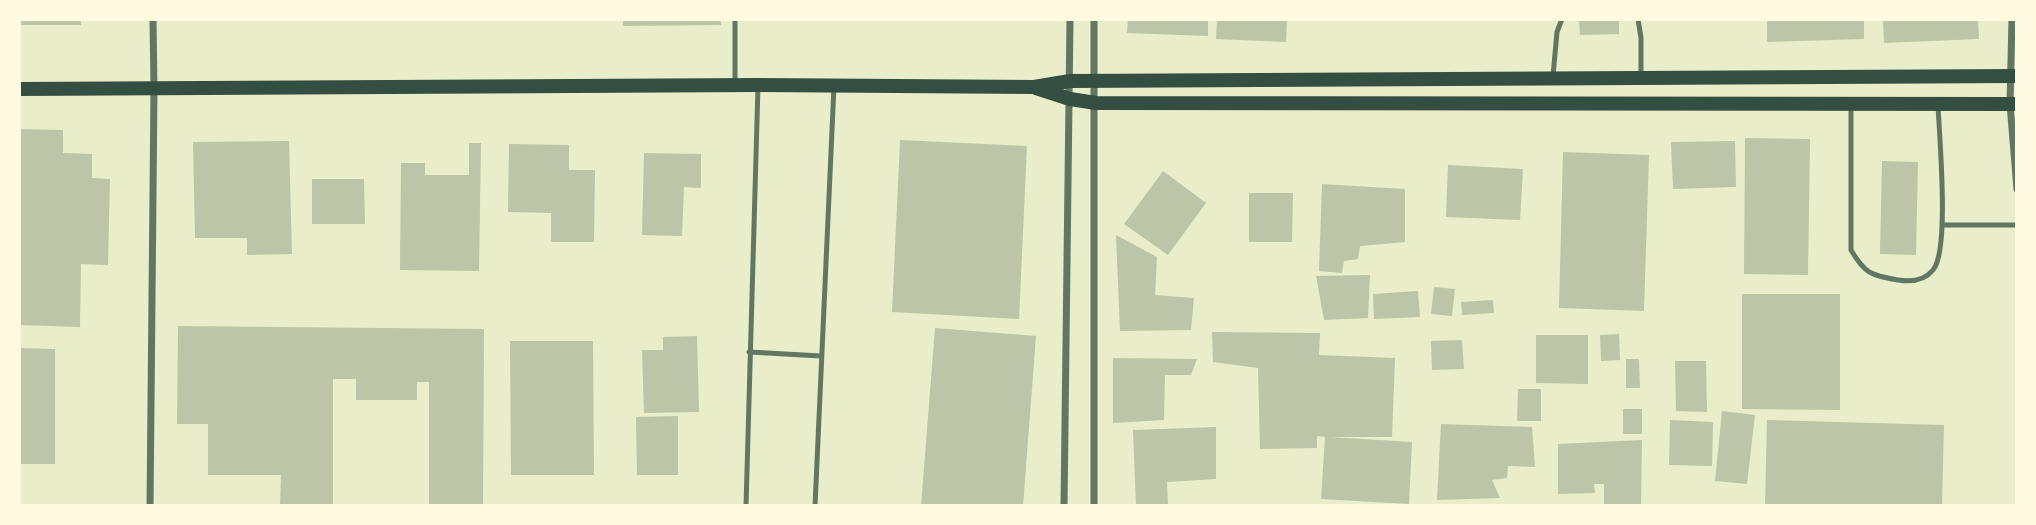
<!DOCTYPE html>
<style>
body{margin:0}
#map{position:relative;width:2036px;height:525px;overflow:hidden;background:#e9edc9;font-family:Roboto,sans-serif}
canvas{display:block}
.frame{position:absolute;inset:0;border:21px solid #fefae0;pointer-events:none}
</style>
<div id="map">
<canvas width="2036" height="525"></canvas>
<div class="frame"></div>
</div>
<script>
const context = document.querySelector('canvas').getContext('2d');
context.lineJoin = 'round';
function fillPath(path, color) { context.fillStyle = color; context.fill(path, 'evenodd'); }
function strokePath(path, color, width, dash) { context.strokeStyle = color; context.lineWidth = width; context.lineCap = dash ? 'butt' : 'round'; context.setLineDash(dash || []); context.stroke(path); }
fillPath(new Path2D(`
 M19,19H81V25H19Z
 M623,19H721V25L623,26Z
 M1128,19H1208V36L1127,33Z
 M1217,19H1287L1286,42L1216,39Z
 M1579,19H1619V34L1580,35Z
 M1767,19H1864V39L1767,42Z
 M1883,19H1978L1979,39L1884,43Z
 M19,129L63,130V153L92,154V178L110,179L108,265L81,264L80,327L19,325Z
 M1745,138L1810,139L1808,275L1744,274Z
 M900,140L1027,146L1019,319L892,312Z
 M289,141L292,254L247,255V238H195L193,142Z
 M1735,141L1736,187L1673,189L1671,142Z
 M469,143H481L479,271L400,270L401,163H425V175H469Z
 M509,144L569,145V170H595L594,242H551V213L508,212Z
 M1563,152L1649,155L1644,311L1559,308Z
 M644,153L701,154V188L684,187L682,236L642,235Z
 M1882,161L1918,162L1916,255L1880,254Z
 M1448,165L1523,169L1520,220L1446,217Z
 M1163,171L1206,203L1168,255L1124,224Z
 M312,179H364L365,224H312Z
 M1322,184L1405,189V242L1360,246L1358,259L1344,261L1342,273L1319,271Z
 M1249,193H1293L1292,242H1249Z
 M1116,235L1157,257L1155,295L1194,298L1191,330L1120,331Z
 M1370,275L1368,318L1324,320L1316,276Z
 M1434,287L1455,289L1452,316L1431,314Z
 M1418,291L1420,317L1374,319L1373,294Z
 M1742,294H1840V410L1742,409Z
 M1493,300L1494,313L1462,315L1461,302Z
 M178,326L484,329L483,506H429V382H417V400H356V379H333V506H280L281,475H208V424H177Z
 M935,328L1036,336L1023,506H921Z
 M1212,332L1320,333L1319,355L1395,358L1392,437H1330L1412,442L1409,504L1321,499L1325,437L1317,436V448L1260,449L1258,368L1213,362Z
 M1619,334L1620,360L1601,361L1600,335Z
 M1536,335H1588V384L1536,383Z
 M697,336L699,412L644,413L642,350H663V337Z
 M1462,340L1464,369L1432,370L1431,341Z
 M510,341H593L594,475H511Z
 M19,348L55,349V464H19Z
 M1113,358L1197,359L1191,375H1165L1164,420L1113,423Z
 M1626,359H1639L1640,388H1626Z
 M1675,361H1706L1707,412L1676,411Z
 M1518,389H1541V421H1517Z
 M1623,409H1642V434H1623Z
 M1722,411L1755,415L1747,484L1715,481Z
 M678,416V475H637L636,417Z
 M1670,420L1713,422L1712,466L1669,465Z
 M1767,420L1944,425L1942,506H1765Z
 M1441,424L1532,427L1535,467L1508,466L1507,478L1492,480L1500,498L1437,500Z
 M1216,427V479L1167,482L1168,505H1136L1133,430Z
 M1642,440L1641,506H1604V484H1594L1595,493L1558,494V444Z`), '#bcc5a7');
strokePath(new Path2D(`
 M735,19V83
 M1638,19L1641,38V75
 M1553,76L1557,32L1562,19
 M1851,106V250C1865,274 1871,275 1898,280C1910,282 1924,281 1933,270C1950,250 1939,135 1938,104
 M1943,225H2017
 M749,352L821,356
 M746,506L758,86
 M815,506L834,86`), '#617663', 5);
strokePath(new Path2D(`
 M2012,19L2010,104L2017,189
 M150,506L154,89L153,19
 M1064,506L1070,19
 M1094,506V19`), '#617663', 7);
strokePath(new Path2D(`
 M1036,88L1070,99L1096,103L2017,104
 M19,89L758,85L1034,87L1070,81L2017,76`), '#344e41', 14);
</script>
